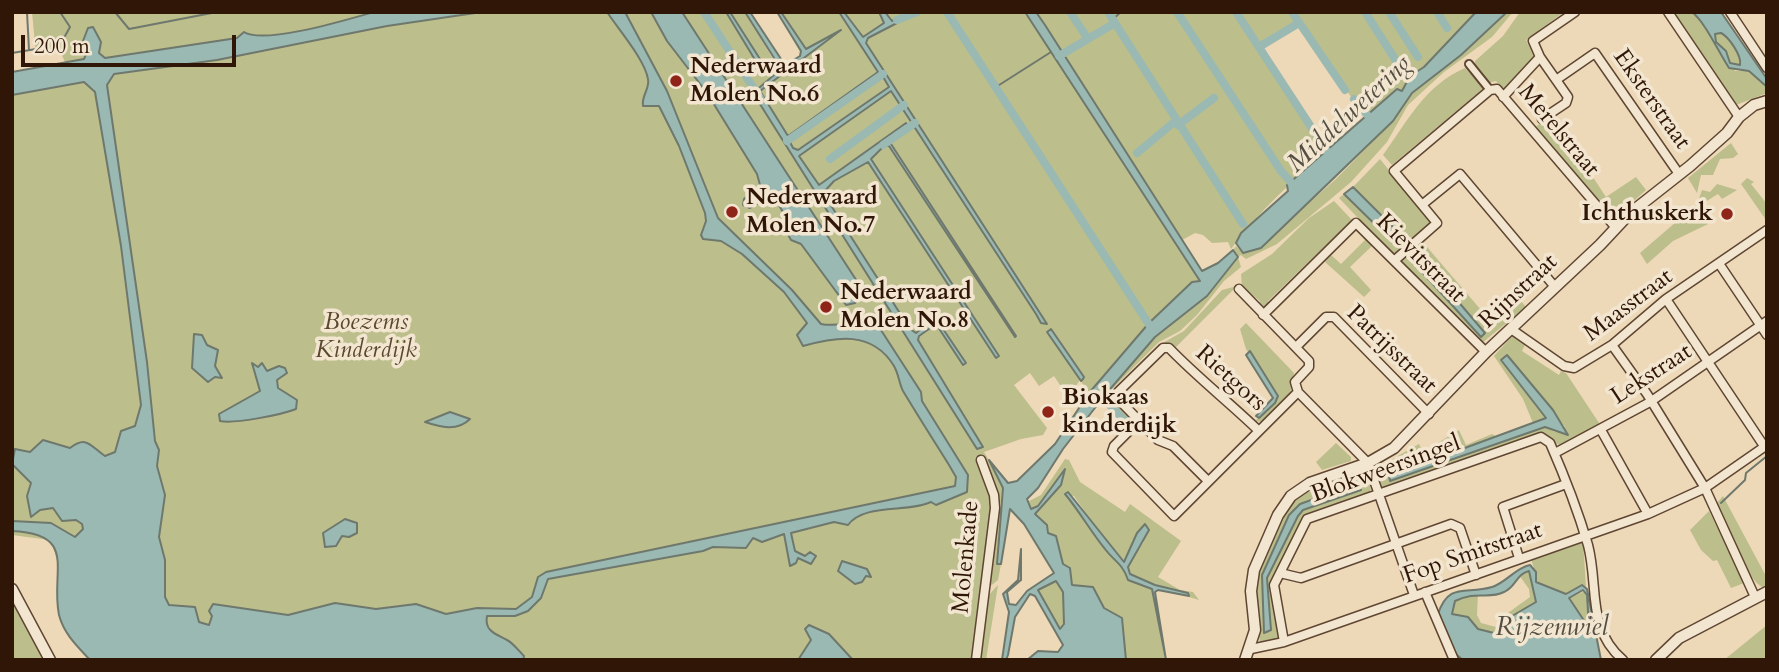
<!DOCTYPE html>
<style>
body{margin:0}
#map{position:relative;width:1779px;height:672px;overflow:hidden;background:#edd8b8;font-family:Cardo,serif}
canvas{display:block}
.frame{position:absolute;inset:0;border:14px solid #301606;pointer-events:none}
.scale{position:absolute;left:21px;top:35px;width:215px;height:32px;box-sizing:border-box;border:4px solid #301606;border-top:0;padding-left:9px;font-size:21px;line-height:24px;white-space:nowrap;color:#301606;-webkit-text-stroke:5px #f3e6d1;paint-order:stroke}
</style>
<div id="map">
<canvas width="1779" height="672"></canvas>
<div class="frame"></div>
<div class="scale">200 m</div>
</div>
<script>
const context = document.querySelector('canvas').getContext('2d');
context.lineJoin = 'round';
function fillPath(path, color) { context.fillStyle = color; context.fill(path, 'evenodd'); }
function strokePath(path, color, width, dash) { context.strokeStyle = color; context.lineWidth = width; context.lineCap = dash ? 'butt' : 'round'; context.setLineDash(dash || []); context.stroke(path); }
function label(font, color, halo, rows, align = 'center') {
  context.font = font + ' Cardo,serif'; context.lineWidth = 7; context.setLineDash([]); context.textBaseline = 'middle'; context.strokeStyle = halo; context.fillStyle = color; for (const [text, x, y, turn = 0] of rows) {
    context.save(); context.translate(x, y); context.rotate((+turn || 0) * Math.PI / 180); context.textAlign = isNaN(turn) ? turn : align; if (halo) context.strokeText(text, 0, 0); context.fillText(text, 0, 0); context.restore();
  }
}
fillPath(new Path2D(`
 M32,12H726L756,63L767,70L730,12H745L780,71L803,57L777,12H1476L1424,67L1410,76L1402,91L1397,89L1366,119L1345,88L1341,89L1299,23L1257,47L1325,154C1291,182 1257,213 1231,249L1228,242L1212,243L1203,235L1195,233L1182,240L1200,281L1149,323L1089,393L1080,380L1068,397L1054,376L1039,386L1030,373L1014,385L1047,428L1043,435L1021,439L984,452L1002,482L1003,502L992,505L973,660H90C39,608 73,593 50,540L12,535V72L65,62L59,49L36,54Z
 M1507,12H1513L1492,37L1444,72L1408,105L1387,142L1351,182L1277,244L1246,259L1241,255L1238,257L1241,267L1224,281L1197,315L1180,331L1159,342L1108,393L1130,417L1129,423L1105,395L1155,337L1207,296L1238,258L1233,250L1236,246L1243,253L1287,222L1336,179L1393,121L1412,93L1461,55Z
 M1520,12H1564L1526,40L1534,57L1506,94L1496,81L1488,83L1474,67L1475,61L1503,36Z
 M1671,12H1692L1704,23L1735,71H1750L1767,87V93L1736,105Z
 M1720,32C1729,37 1742,55 1740,65L1733,66C1727,60 1723,49 1716,42L1715,34Z
 M1465,68L1484,88L1392,165L1383,155C1407,122 1425,85 1465,68Z
 M1552,115L1606,197L1636,177L1646,190L1615,218L1586,191L1534,128Z
 M1731,143L1738,154L1733,158L1720,159L1713,175H1701L1697,193L1688,178Z
 M1380,159L1431,223L1394,256L1339,198L1344,194L1397,246L1374,207L1353,187Z
 M1747,178L1754,182L1751,184L1767,204L1766,220L1741,184Z
 M1717,184L1737,190L1722,199L1718,194L1705,202L1702,216L1708,224L1673,241L1647,264L1640,253L1697,204L1702,190L1710,192Z
 M1334,201L1352,220L1268,301L1269,305L1262,308L1258,304L1260,301L1242,287L1241,274L1272,254L1309,218Z
 M1359,231L1373,245L1350,267L1371,290L1364,297L1325,262L1331,255L1341,264L1365,240Z
 M1421,240L1487,317L1515,294L1526,307L1482,343L1400,263ZM1417,255L1427,265L1485,333L1480,337L1412,260Z
 M1237,286L1174,349L1161,344L1184,331L1222,290Z
 M1246,323L1294,373L1290,395L1263,422L1255,421L1275,403L1276,393L1246,349L1240,329Z
 M1513,335L1525,345L1522,351L1559,375L1561,371L1566,373L1601,426L1561,446L1548,439L1383,490L1376,470C1387,462 1406,451 1419,444L1423,452L1459,430L1466,445L1492,434L1497,437L1389,476L1390,481L1545,427L1555,432L1565,427L1507,355L1501,360L1546,418L1533,423L1523,399L1494,356Z
 M1336,443L1351,457V461L1322,470L1316,462Z
 M1065,459L1069,460L1080,482L1125,512L1130,504L1181,541L1158,577L1180,590L1193,592L1199,600L1189,597L1188,593L1155,585L1130,574L1127,567L1145,540L1124,562L1108,545L1074,496L1065,494L1104,549L1120,562L1128,580L1152,589L1165,660H1126L1118,615L1104,608L1090,586L1080,588L1072,585L1070,568L1063,564C1060,551 1048,538 1047,525L1035,514L1062,483L1064,469L1048,495L1038,506L1031,509L1027,502L1041,495Z
 M1365,472L1371,489L1368,494L1301,520L1273,580L1278,638L1260,644L1255,590L1257,575L1285,513L1300,495ZM1359,483L1361,490L1303,510L1298,516L1267,578L1264,632L1262,575L1289,515L1300,504Z
 M1723,496L1767,578V585L1762,587C1747,580 1724,522 1716,504Z
 M1002,507L998,564H1001L998,580L988,588L997,511Z
 M1709,511L1744,583L1731,588L1717,560L1713,561L1701,550L1690,530Z
 M1583,541L1586,587L1582,585L1566,594L1538,584L1531,558Z
 M1529,571L1536,602L1512,616L1498,634L1478,629L1468,617L1452,614L1455,601L1478,593L1477,615L1481,623L1496,627L1501,618L1530,597L1529,589L1519,575Z
 M1056,581L1063,592L1064,628L1059,629L1038,590Z
 M998,585L986,660H979L987,597Z
 M1585,591L1587,595L1589,628L1569,598Z
 M12,595L47,660H12Z
 M1767,625V660H1724Z`), '#bcbe8c');
const water = new Path2D(`
 M374,12H482L387,26L217,60L114,74L107,85L147,362L155,441L159,450L157,466L165,495L159,537L165,560V597L169,605L195,607L199,622L209,625L212,616L209,611L213,604L288,615L335,603L376,609L416,604L446,614L477,608L516,609L532,597L538,577L546,572L955,486L956,477L949,465C934,441 918,416 903,391C899,383 899,375 894,366C872,330 836,337 803,346L797,335L807,323L784,292L742,254L721,241L703,239L701,235L706,221L705,213L679,146L659,106H643C641,96 650,89 648,79C645,60 619,30 607,12H625L667,91L718,218L792,290L821,324C839,328 863,318 879,327L921,392L922,401L968,475L967,492L936,505L931,502C908,513 864,503 848,525L834,522L791,533L795,551L805,556L810,552L816,556L811,564L798,558L796,563L790,566L784,534L762,542L753,538L746,548L713,547L703,551L548,579L541,598L528,611L515,616H487C484,631 496,634 507,640C513,643 519,651 524,656L523,660H90C77,646 64,634 59,615C50,571 79,534 12,531V521L51,523L75,537L83,529L82,524L76,520L62,521L53,508L40,510L31,517L27,496L31,483L12,464L15,449L30,452L43,440L70,448C87,435 90,446 105,456L115,452L121,431L135,426L141,405L121,246L95,92L84,82L12,95V72L84,59L87,52L83,41L88,28L93,27L101,42L99,53L105,58L237,38L244,32C264,45 349,19 374,12Z
 M651,12H682L864,292L855,303L846,305L801,244L791,240L784,227L787,219L773,195L750,208L743,205L744,199L760,185L757,174L707,93L667,41Z
 M726,12H730L767,70L763,73Z
 M745,12H750L785,65L800,56L801,51L777,12H781L806,49L841,30L760,91L788,136L878,72L839,12H844L863,37L884,23L879,12H885L892,21L907,14L897,23L868,38L866,43L1047,324L1041,323L1036,314L891,91L799,156L819,185L906,123L908,127L891,139V144L1016,336L1015,337L889,146H884L871,159L999,356L996,358L868,162L834,181L823,193L910,329L916,333L935,317L966,363L963,365L936,324L919,336L918,340L983,447L977,449L753,93L781,69ZM882,75L889,87L798,150L793,148L789,140L792,137Z
 M1025,12H1036L1045,25L1202,271L1218,263L1233,250L1238,257L1207,296L1155,337L1105,395L1063,449L1038,488L1027,499L1031,509L1038,506L1065,469L1061,485L1035,514L1047,525L1048,533L1056,536L1063,564L1070,568L1072,585L1093,587L1104,608L1122,618L1126,660H1027L1038,651L1058,652L1063,645L1035,596L1030,594L1015,617L1008,655L1006,660H1002L1009,612L1003,594L1018,580L1021,549V580L1007,592L1009,604L1016,605L1027,591L1054,573L1024,524L1010,509L1001,564H997L1003,488L989,460L1008,483L1017,481L1055,444L1089,393L1149,323L1192,282L1200,281ZM1056,581L1063,592L1064,624L1060,629L1038,590Z
 M1476,12H1507L1461,55L1412,93L1393,121L1261,248L1243,253L1236,243L1241,233L1288,191L1287,185L1397,89L1402,91L1410,76L1424,67Z
 M1692,12H1721L1767,79V87L1749,71L1729,68C1718,51 1705,22 1692,12ZM1721,33C1729,37 1742,56 1740,65L1730,63L1726,51L1716,42L1715,34Z
 M1353,187L1404,238L1397,246L1344,194Z
 M1417,255L1427,265L1485,333L1481,337L1411,260Z
 M1051,329L1084,377L1083,379L1081,381L1047,332Z
 M194,334L202,335L207,345L218,350L215,366L222,378L215,377L208,382L192,368Z
 M1250,351L1278,396L1275,403L1259,418L1256,416L1273,398L1246,355Z
 M1507,355L1553,410L1568,435L1545,427L1390,481L1389,476L1546,418L1501,360Z
 M252,363L258,367L262,363L267,371L279,366L285,368L287,373L277,380L278,388L297,400L296,409C281,415 234,424 220,421L219,414L260,391Z
 M450,412L470,419C457,432 440,427 425,422Z
 M1359,483L1361,490L1303,510L1298,516L1267,578L1271,630L1264,633L1262,575L1289,515L1300,504Z
 M1068,492L1124,562L1137,533L1145,524L1149,530L1128,567L1130,574L1155,585L1188,593L1189,596L1158,590L1155,592L1166,660L1152,589L1128,580C1123,564 1114,561 1105,549C1091,532 1080,512 1065,494Z
 M345,519L357,523V533L349,537L342,536L336,546L325,547L323,533Z
 M842,561L867,569L871,577L866,576L862,582L855,584L838,571Z
 M1530,565L1536,572V582L1566,594L1582,585L1587,589L1601,660H1463L1452,651L1438,614C1449,581 1466,595 1492,587C1506,583 1515,568 1530,565ZM1529,571L1536,602L1512,616L1498,634L1478,629L1468,617L1452,614L1455,601C1477,590 1488,600 1504,592C1516,587 1516,574 1529,571ZM1583,590L1587,595L1589,628L1569,598Z
 M809,625L829,634L853,660H798L811,640L805,629Z`);
fillPath(water, '#99b9b2');
strokePath(water, '#6f786d', 2);
strokePath(new Path2D(`
 M27,12L29,50
 M60,12L70,27L65,36
 M115,12L129,29L217,12
 M1113,19L1121,12
 M12,53L48,47
 M996,87L1051,52
 M1721,503L1745,480L1746,473L1767,456`), '#6f786d', 2);
strokePath(new Path2D(`
 M704,12L760,98
 M947,12L1152,329
 M1070,12L1088,39
 M1108,12L1243,224
 M1177,12L1281,171L1297,189
 M1236,12L1332,159
 M1292,12L1345,90
 M1365,12L1402,70
 M1389,12L1418,57
 M1437,12L1447,28
 M897,20L917,12
 M1259,47L1299,23
 M1059,56L1115,23
 M1354,99L1374,123
 M787,141L883,74
 M883,145L915,123
 M1137,153L1173,123L1178,125L1214,98
 M830,159L904,105
 M1098,393L1128,424`), '#99b9b2', 8);
const pedestrian = new Path2D(`
 M1469,64L1490,90`);
const minor = new Path2D(`
 M1668,12L1739,117
 M1730,12L1767,68
 M1540,57L1533,41L1575,12
 M1556,80L1595,53L1679,174
 M1503,97L1540,57L1568,97L1566,103L1542,119
 M1423,204L1460,174L1555,287
 M1395,260L1437,223L1394,171L1490,90L1497,89L1616,228
 M1720,265L1767,335
 M1239,289L1309,361V367L1295,382L1298,392L1368,463L1414,595
 M1666,299L1764,446
 M1263,315L1356,223L1486,352
 M1511,329L1564,366L1574,368L1612,345L1666,299L1767,230
 M1612,345L1647,394L1705,488L1755,597
 M1296,347L1326,317H1334L1429,414
 M1139,421L1114,446L1112,452L1174,516L1298,392
 M1601,430L1648,514
 M1555,453L1650,402L1767,321
 M1208,481L1173,446L1158,440L1117,398L1118,392L1163,348H1169C1198,378 1229,402 1259,431
 M1519,558L1503,507L1566,484
 M1280,573L1301,578L1451,524L1460,528L1476,575
 M1425,592L1454,660
 M1284,642L1274,585L1307,519L1541,437L1550,443C1564,475 1578,511 1588,545C1599,587 1586,628 1623,660
 M1251,649L1284,642L1648,514L1705,488L1767,445
 M976,660L995,508L994,495L981,460`);
const tertiary = new Path2D(`
 M12,589L50,660
 M1245,660L1255,630L1251,591L1254,570L1278,515L1291,496L1310,483L1368,463L1394,448L1486,352L1600,245L1629,214L1690,166L1727,133L1739,117L1754,105L1767,101
 M1656,660L1679,638L1767,592`);
strokePath(pedestrian, '#5f4632', 10);
strokePath(minor, '#5f4632', 11);
strokePath(tertiary, '#5f4632', 13);
strokePath(pedestrian, '#f3e6d1', 6);
strokePath(minor, '#f3e6d1', 8);
strokePath(tertiary, '#f3e6d1', 10);
for (const [x, y, r, color] of [
 [676,81,7,"#8f2418"],
 [732,212,7,"#8f2418"],
 [1727,214,7,"#8f2418"],
 [826,307,7,"#8f2418"],
 [1048,412,7,"#8f2418"]
]) { const dot = new Path2D(); dot.arc(x, y, r, 0, 2 * Math.PI); context.fillStyle = color; context.fill(dot); strokePath(dot, '#f3e6d1', 2.5); }
label('bold 24px', '#301606', '#f3e6d1', [
 ["Nederwaard",690,67],
 ["Molen No.6",690,95],
 ["Nederwaard",746,198],
 ["Molen No.7",746,226],
 ["Ichthuskerk",1713,214,"right"],
 ["Nederwaard",840,293],
 ["Molen No.8",840,321],
 ["Biokaas",1062,398],
 ["kinderdijk",1062,426]
], 'left');
label('24px', '#301606', '#f3e6d1', [
 ["Eksterstraat",1651,100,55],
 ["Merelstraat",1558,131,50],
 ["Kievitstraat",1420,259,45],
 ["Rijnstraat",1519,292,-43],
 ["Maasstraat",1629,306,-37],
 ["Patrijsstraat",1391,350,44],
 ["Lekstraat",1652,375,-33],
 ["Rietgors",1230,379,42],
 ["Blokweersingel",1386,470,-20],
 ["Fop Smitstraat",1473,554,-19],
 ["Molenkade",967,557,-85]
]);
label('italic 24px', '#5a482e', '#f3e6d1', [
 ["Boezems",366,323],
 ["Kinderdijk",366,351]
]);
label('italic 26px', '#554f42', '#f3e6d1', [
 ["Middelwetering",1350,115,-43],
 ["Rijzenwiel",1552,629]
]);
</script>
